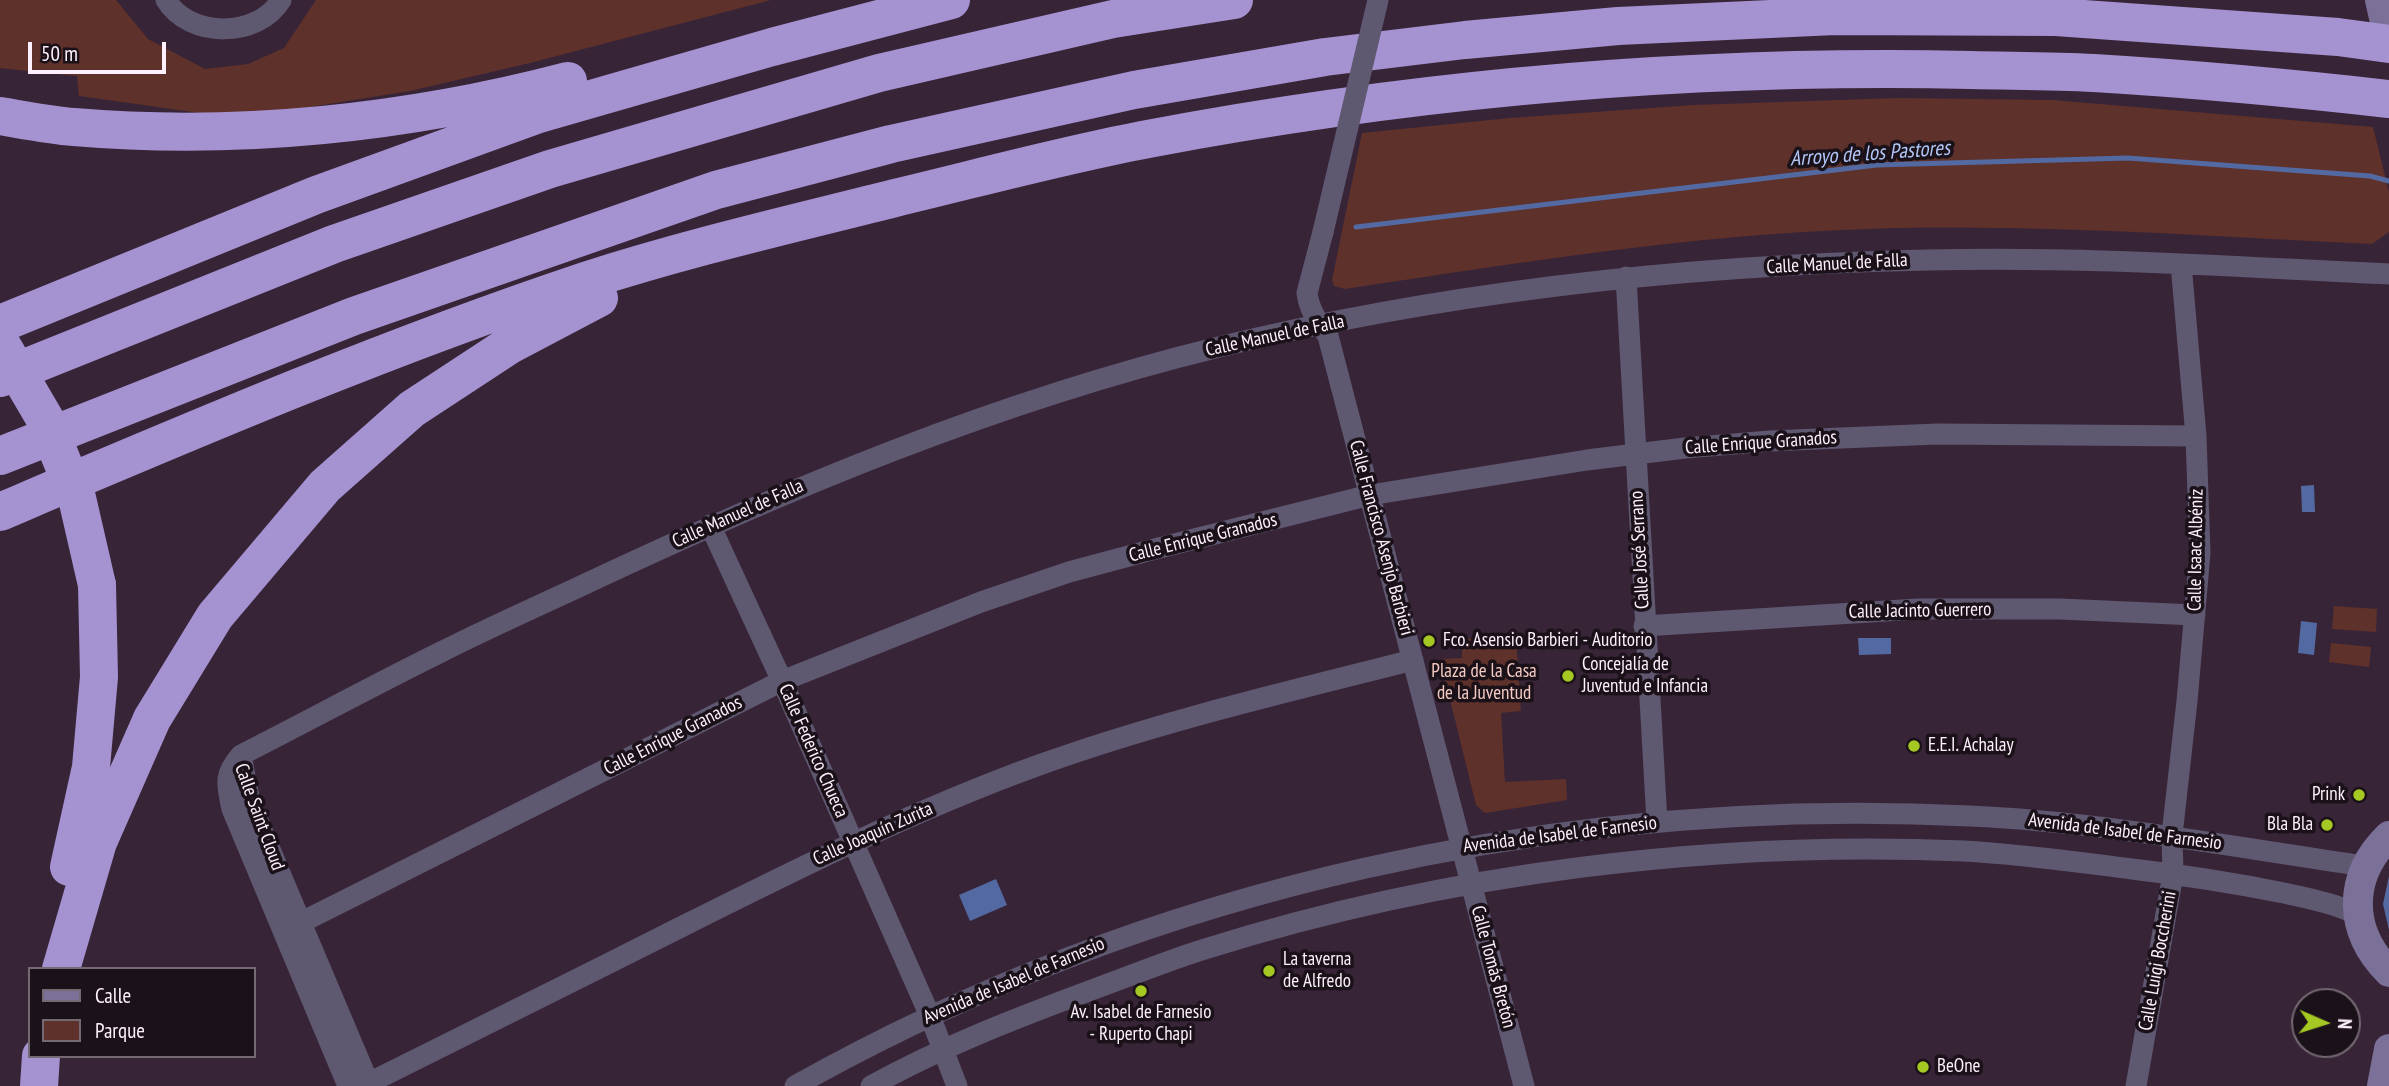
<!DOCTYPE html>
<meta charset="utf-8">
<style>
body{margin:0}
#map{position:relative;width:2389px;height:1086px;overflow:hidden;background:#382437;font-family:"PT Sans Narrow",sans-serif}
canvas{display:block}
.legend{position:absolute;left:28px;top:967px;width:228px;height:91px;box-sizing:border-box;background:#1a1119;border:2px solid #756a74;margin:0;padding:9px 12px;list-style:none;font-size:21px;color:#fef0fc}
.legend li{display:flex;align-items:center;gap:14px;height:35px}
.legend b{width:35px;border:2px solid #756a74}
.north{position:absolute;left:2291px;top:988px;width:70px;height:70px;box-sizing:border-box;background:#1a1119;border:2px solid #756a74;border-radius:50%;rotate:93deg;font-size:19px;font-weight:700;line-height:28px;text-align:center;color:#fef0fc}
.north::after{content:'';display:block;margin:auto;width:24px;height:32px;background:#a6c822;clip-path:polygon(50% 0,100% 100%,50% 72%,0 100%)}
.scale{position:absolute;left:28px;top:42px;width:138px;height:32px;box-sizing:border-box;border:4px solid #fef0fc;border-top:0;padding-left:9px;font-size:21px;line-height:24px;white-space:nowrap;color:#fef0fc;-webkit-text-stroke:5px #1a1119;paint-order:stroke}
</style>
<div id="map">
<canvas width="2389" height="1086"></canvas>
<ul class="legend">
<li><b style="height:9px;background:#7b7098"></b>Calle</li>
<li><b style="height:19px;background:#5f312b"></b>Parque</li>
</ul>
<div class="north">N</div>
<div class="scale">50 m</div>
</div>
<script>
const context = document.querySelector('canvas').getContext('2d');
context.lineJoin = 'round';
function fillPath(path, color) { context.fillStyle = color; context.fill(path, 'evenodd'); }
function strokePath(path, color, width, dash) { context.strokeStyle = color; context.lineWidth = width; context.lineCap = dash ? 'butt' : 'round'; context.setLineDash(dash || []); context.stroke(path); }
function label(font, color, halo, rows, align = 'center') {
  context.font = font + ' "PT Sans Narrow",sans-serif'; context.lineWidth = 7; context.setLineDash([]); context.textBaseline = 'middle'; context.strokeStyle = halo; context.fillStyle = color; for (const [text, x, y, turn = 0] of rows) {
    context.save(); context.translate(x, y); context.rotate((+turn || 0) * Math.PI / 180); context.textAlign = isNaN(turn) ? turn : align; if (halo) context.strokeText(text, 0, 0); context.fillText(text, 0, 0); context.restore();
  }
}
fillPath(new Path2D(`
 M0,0H116L148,39L205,69L248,64L284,48L316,0H771L530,63L410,91L272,113H200L79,96L77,76L0,68Z
 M1898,98L2052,100L2373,127L2389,192V232L2372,244C2203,236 2034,223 1865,229C1690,235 1517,263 1345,289L1334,286L1332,280L1362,133L1510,118L1694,105Z
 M2334,606L2377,609L2376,632L2332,629Z
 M1516,636L1521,711L1501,713L1505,782L1566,779L1567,800L1485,813L1476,805L1440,659L1462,658V639Z
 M2331,643L2371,647L2369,667L2329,662Z`), '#5f312b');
fillPath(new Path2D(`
 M2314,485L2315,512H2302L2301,486Z
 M2301,621L2317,623L2314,655L2298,653Z
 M1858,638H1891V654L1859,655Z
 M2389,876V930L2383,904Z
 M996,879L1007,905L970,921L959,895Z`), '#5369a1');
strokePath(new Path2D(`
 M1356,227L1877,165L2128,158L2370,176L2389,181`), '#5369a1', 5);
strokePath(new Path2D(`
 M166,0C190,39 258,38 281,0
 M1323,232L1307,293C1309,310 1318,322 1328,336L1524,1086
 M1626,277L1657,822
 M710,525L782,681L930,1016L957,1086
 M1644,626L1918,609H2060L2195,615
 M241,755L250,802L370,1086
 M284,931L782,681L981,602L1069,572L1155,549L1370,495L1587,460L1685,448L1770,441L1937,434L2196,436
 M348,1086L232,809C227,785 223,775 241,755C308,721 374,685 441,652C488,628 536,607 583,585C787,489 995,402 1215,348C1448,291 1688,265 1928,260C2082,256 2236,267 2389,274
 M363,1086C471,1032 578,979 685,925C801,867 917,809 1039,765C1161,721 1287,692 1413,660
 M795,1086C1151,886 1563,796 1970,816C2103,822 2233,847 2365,866
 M871,1086C943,1046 1019,1017 1097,988C1133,975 1169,960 1205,949C1446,873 1712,840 1964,851C2020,854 2077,862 2132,869C2183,875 2234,883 2284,893C2310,899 2334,903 2358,915
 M2136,1086L2173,874L2172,835L2187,701L2200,553L2196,436L2181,264`), '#5f5871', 21);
strokePath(new Path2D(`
 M2380,0L2389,40
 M2389,836C2347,877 2348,931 2389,972
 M2382,1086L2389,1049`), '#7b7098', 30);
strokePath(new Path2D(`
 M0,116C24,120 49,125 74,127C239,141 408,123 568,81
 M0,324L316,195L539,114L772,47L951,0
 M0,378L334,244L550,169L879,73L1113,19L1234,0
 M0,456L354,316L716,190L891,144L1134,90L1325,57L1465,40L1618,26L1835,16L2056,17L2338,37L2389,44
 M0,512C193,430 387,347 585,281C687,248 792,224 895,198C979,178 1063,155 1148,139C1418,88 1695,64 1971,70C2012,71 2053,71 2094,73C2193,79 2291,88 2389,99
 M69,867L91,767L99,677L97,585
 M61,969L98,842L152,719L215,616L325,486L412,409L508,346L599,298
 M39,1086L41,1056`), '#a592d1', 38);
strokePath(new Path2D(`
 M1323,232L1378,0`), '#5f5871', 21);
strokePath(new Path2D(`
 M0,342L45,419L77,498L97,585`), '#a592d1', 38);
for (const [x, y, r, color] of [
 [1429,641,7,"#a6c822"],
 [1568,676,7,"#a6c822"],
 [1914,746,7,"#a6c822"],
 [2359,795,7,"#a6c822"],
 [2327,825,7,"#a6c822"],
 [1269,971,7,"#a6c822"],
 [1141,991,7,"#a6c822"],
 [1923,1067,7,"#a6c822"]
]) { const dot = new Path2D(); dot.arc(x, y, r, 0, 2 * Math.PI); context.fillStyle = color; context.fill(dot); strokePath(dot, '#1a1119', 2.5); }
label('19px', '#fef0fc', '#1a1119', [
 ["Calle Manuel de Falla",1837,264,-3],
 ["Calle Manuel de Falla",1275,336,-12],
 ["Calle Enrique Granados",1761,443,-4],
 ["Calle Manuel de Falla",738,514,-24],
 ["Calle Enrique Granados",1203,538,-14],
 ["Calle Francisco Asenjo Barbieri",1381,538,75],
 ["Calle José Serrano",1640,550,-93],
 ["Calle Isaac Albéniz",2196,550,-89],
 ["Calle Jacinto Guerrero",1920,611,-1],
 ["Calle Enrique Granados",673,736,-27],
 ["Calle Federico Chueca",813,751,66],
 ["Calle Saint Cloud",259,817,70],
 ["Avenida de Isabel de Farnesio",2125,832,7],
 ["Calle Joaquín Zurita",873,834,-24],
 ["Avenida de Isabel de Farnesio",1560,835,-7],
 ["Calle Luigi Boccherini",2158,961,-80],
 ["Calle Tomás Bretón",1493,967,75],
 ["Avenida de Isabel de Farnesio",1014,981,-23]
]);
label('19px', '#fef0fc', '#1a1119', [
 ["Fco. Asensio Barbieri - Auditorio",1443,641],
 ["Concejalía de",1582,665],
 ["Juventud e Infancia",1582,687],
 ["E.E.I. Achalay",1928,746],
 ["Prink",2345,795,"right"],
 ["Bla Bla",2313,825,"right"],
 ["La taverna",1283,960],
 ["de Alfredo",1283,982],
 ["Av. Isabel de Farnesio",1141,1013,"center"],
 ["- Ruperto Chapi",1141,1035,"center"],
 ["BeOne",1937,1067]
], 'left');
label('19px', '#f4cac2', '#1a1119', [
 ["Plaza de la Casa",1484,672],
 ["de la Juventud",1484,694]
]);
label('italic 21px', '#b2c7f8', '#1a1119', [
 ["Arroyo de los Pastores",1870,154,-4]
]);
</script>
